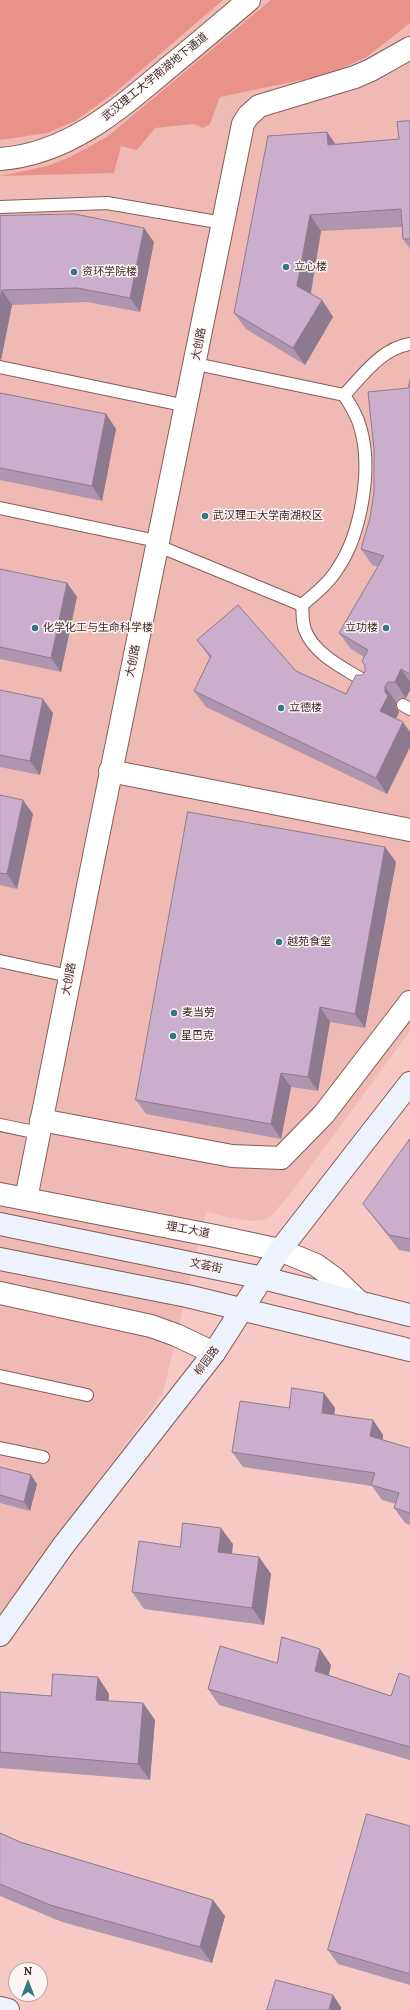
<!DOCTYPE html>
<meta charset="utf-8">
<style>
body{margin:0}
#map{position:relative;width:410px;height:2010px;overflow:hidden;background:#f6c9c4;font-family:Lora,serif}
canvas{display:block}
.north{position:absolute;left:8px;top:1962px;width:40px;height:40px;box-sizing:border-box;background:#fdf4f3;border:1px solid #b0a4a2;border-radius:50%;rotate:0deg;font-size:11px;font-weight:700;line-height:16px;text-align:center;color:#3c2b29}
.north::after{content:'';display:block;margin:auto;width:14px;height:18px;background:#327a83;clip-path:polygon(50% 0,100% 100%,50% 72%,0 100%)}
</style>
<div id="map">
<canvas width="410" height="2010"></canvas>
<div class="north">N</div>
</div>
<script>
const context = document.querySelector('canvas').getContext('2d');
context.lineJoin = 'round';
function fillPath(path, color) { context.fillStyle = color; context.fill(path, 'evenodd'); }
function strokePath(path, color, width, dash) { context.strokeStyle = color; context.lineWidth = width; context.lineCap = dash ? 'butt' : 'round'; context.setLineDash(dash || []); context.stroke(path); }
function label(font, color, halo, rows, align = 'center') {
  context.font = font + ' Lora,"Noto Sans SC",serif'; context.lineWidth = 3; context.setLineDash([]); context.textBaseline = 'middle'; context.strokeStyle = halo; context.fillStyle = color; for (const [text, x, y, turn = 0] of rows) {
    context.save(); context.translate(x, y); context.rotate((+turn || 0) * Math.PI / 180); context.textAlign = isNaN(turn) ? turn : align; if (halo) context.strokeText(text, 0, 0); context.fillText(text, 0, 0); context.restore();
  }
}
fillPath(new Path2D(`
 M0,0H410V1031L295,1188L273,1214L264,1220L254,1221L241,1220L206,1212L163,1393L0,1614Z`), '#efbab4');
fillPath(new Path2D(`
 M0,0H223L118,90L75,121L47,133L0,140Z
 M271,0H410V23L368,56L330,74L220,97L210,124L203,128L194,124L155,128L137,150L121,146L114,173L0,176L47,166L68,158L107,137Z`), '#e9928a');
const lane = new Path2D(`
 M0,207L107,203L223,223
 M196,364L344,395C351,406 358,417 361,430C372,470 361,534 338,568C329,583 315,594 302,605
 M0,367L187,406
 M344,395C364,374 381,349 410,344
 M0,508L157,541
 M156,545L302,605
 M302,605C303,614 302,622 305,630C315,656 346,669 368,683
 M403,705L410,709
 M0,961L69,976
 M0,1125L39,1133
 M0,1376L87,1395
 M0,1448L43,1457`);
const street = new Path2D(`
 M0,159C68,154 118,110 168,68C195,46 222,23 249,0
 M110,771L410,830
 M41,1120L232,1156L281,1158L324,1114L410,1002
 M0,1194L215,1236L280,1250L316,1265L334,1278L360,1303
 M26,1199C95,840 172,483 243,124L248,116L259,106L355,77L371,70L410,48
 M0,1293L151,1326L176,1335L214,1353`);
const secondary = new Path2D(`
 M0,1224L263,1278L410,1315
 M0,1259L187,1296L410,1350
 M0,1635L63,1546L214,1353L280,1250L410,1083
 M0,2008L8,2010`);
strokePath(lane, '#845d59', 14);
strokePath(street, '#845d59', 24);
strokePath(secondary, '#845d59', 24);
strokePath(lane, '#fff', 12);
strokePath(street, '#fff', 22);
strokePath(secondary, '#edf2fc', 22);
fillPath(new Path2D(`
 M410,121V249L403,239L402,227L321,231L311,294L322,300L333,317L305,365L246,329L234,313L327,132L335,144L399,139Z
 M0,216L154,242L140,312L87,302L12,305L1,360H0Z
 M410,380V690L406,698H400L396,702V707L399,712L396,719L410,732V747L387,794L206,707L194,691L210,658L197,640L296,671L346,694L362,675L365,672V666L362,661L364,657L351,649L339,633L378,567L372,565L361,549Z
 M0,393L106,414L116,429L102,501L0,480Z
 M0,569L67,583L77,597L61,672L0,659Z
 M0,690L53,713L40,775L0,767Z
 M0,795L33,814L17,889L0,885Z
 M396,862L365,1028L330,1022L318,1091L291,1087L281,1139L146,1114L136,1100Z
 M410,1139V1252L399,1250L374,1218L363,1204Z
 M324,1393L335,1408L334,1415L373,1420L383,1435V1440L410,1448V1525L405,1523L394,1508L396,1504L382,1500L372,1486L243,1467L232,1452L289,1408Z
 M0,1467L37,1484L30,1511L0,1503Z
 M233,1544L232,1554L259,1557L271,1574L264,1625L144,1609L132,1592L180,1547Z
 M277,1663L331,1665L329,1675L391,1696L410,1677V1760L219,1705L208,1689Z
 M98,1677L109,1694V1701L143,1703L155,1720L150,1780L0,1768V1692L51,1696Z
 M410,1826V1985L338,1964L328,1950Z
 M0,1833L20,1842L213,1900L225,1916L212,1963L62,1922L0,1896Z`), '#af96af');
fillPath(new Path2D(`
 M327,132L338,148L328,145Z
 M310,215L321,231L309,302L297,286Z
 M144,228L154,242L140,312L130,298Z
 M2,290L12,305L1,360L0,358V300Z
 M322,300L333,317L305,365L293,348Z
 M106,414L116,429L102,501L92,486Z
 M67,583L77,597L61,672L51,658Z
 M401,669L410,682V690L406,698L395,682Z
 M385,686L396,702V707L399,712L392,727L380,711L385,692Z
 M43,699L53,713L40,775L30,761Z
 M403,722L410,732V747L387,794L376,778Z
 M23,800L33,814L17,889L7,874Z
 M385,847L396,862L365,1028L355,1014Z
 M320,1007L330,1022L318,1091L308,1077Z
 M281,1073L291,1087L281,1139L271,1124Z
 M324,1393L335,1408L332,1428L322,1413Z
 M373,1420L383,1435L381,1451L370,1436Z
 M31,1475L37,1484L30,1511L24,1502Z
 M221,1528L233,1544L230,1568L218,1552Z
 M259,1557L271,1574L264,1625L252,1608Z
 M320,1649L331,1665L326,1687L315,1671Z
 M98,1677L109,1694L107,1716L96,1700Z
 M143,1703L155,1720L150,1780L138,1764Z
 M213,1900L225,1916L212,1963L200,1947Z
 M333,1995L341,2007V2010H329Z`), '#8e7a8e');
const building = new Path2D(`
 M410,121V239H403L401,209L310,215L297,286L322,300L293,348L234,313L268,136L327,132L328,145L399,139L397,122Z
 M75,214L144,228L130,298L77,288L2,290L0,300V216Z
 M410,380V674L401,669L395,682H388L385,686V692L388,696L380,711L403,722L376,778L194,691L211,656L197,640L238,605L296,671L346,694L356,675H362L365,672V665L362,661L368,650L339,633L384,556L361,549L370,518L374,492V449L368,392L408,388Z
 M0,393L106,414L92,486L0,468Z
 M0,569L67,583L51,658L0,647Z
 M0,690L43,699L30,761L0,755Z
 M0,795L23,800L7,874L0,873Z
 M188,812L385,847L355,1014L320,1007L308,1077L281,1073L271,1124L136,1100Z
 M410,1139V1239L389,1235L363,1204Z
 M292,1388L324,1393L322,1413L373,1420L370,1436L410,1448V1513L394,1508L399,1493L371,1485L375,1473L232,1452L240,1401L289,1408Z
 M0,1467L31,1475L24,1502L0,1495Z
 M183,1523L221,1528L218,1552L259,1557L252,1608L132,1592L139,1541L180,1547Z
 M282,1637L320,1649L315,1671L391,1696L399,1673L410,1677V1747L208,1689L220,1646L277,1663Z
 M53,1674L98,1677L96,1700L143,1703L138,1764L0,1752V1692L51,1696Z
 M367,1814L410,1826V1974L328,1950Z
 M0,1833L20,1842L213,1900L200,1947L50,1905L0,1884Z
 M276,1980L333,1995L329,2010H267Z`);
fillPath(building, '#cbaecb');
strokePath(building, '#8e7a8e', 1);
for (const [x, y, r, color] of [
 [286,267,4,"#327a83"],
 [74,272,4,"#327a83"],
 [205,516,4,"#327a83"],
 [35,628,4,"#327a83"],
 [386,628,4,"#327a83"],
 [281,708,4,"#327a83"],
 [279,942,4,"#327a83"],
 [174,1013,4,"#327a83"],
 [173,1036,4,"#327a83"]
]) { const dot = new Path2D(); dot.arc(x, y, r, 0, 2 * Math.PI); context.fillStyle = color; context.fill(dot); strokePath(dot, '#fdf4f3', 1.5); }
label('11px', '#3c2b29', '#fdf4f3', [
 ["武汉理工大学南湖地下通道",155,77,-39],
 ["大创路",199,344,-79],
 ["大创路",133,661,-78],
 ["大创路",69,979,-79],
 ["理工大道",188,1230,11],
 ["文荟街",206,1266,12],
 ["柳园路",207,1361,-53]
]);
label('11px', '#3c2b29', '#fdf4f3', [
 ["立心楼",294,267],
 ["资环学院楼",82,272],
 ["武汉理工大学南湖校区",213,516],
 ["化学化工与生命科学楼",43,628],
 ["立功楼",378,628,"right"],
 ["立德楼",289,708],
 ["越苑食堂",287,942],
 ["麦当劳",182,1013],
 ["星巴克",181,1036]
], 'left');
</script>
